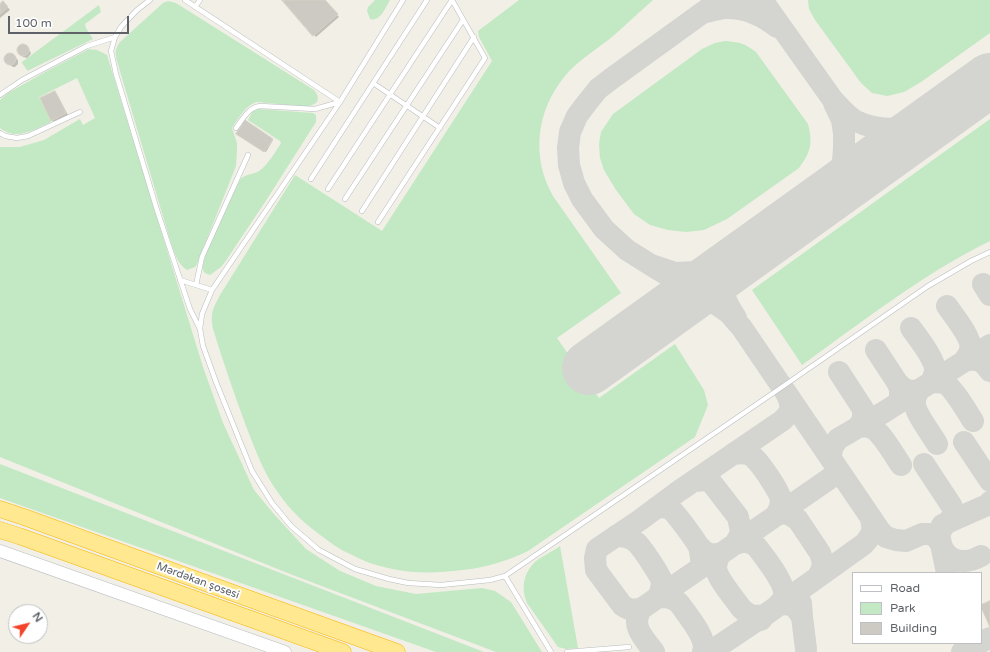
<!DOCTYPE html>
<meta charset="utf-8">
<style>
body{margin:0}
#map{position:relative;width:990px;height:652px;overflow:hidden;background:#f1efe6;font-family:"Varela Round",sans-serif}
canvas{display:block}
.legend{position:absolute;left:852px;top:572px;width:130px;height:72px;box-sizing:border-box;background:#fff;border:1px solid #bfc0c3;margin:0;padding:5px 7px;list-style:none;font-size:12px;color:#5e6268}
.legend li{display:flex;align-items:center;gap:8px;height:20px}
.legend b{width:20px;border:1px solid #bfc0c3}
.north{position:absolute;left:8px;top:604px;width:40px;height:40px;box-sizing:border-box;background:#fff;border:1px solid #bfc0c3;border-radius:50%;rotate:55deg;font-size:11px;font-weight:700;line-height:16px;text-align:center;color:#5e6268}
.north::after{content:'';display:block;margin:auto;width:14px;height:18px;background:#f3442a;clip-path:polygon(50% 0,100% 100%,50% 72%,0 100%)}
.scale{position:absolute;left:8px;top:16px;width:121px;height:18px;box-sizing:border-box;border:2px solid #5e6268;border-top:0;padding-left:5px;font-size:12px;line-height:14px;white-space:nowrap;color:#5e6268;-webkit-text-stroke:3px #fff;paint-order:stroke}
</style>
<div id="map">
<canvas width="990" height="652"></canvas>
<ul class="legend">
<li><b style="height:5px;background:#fff"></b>Road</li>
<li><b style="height:11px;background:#c2e9c4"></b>Park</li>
<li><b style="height:11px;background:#cccac3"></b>Building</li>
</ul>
<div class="north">N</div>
<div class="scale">100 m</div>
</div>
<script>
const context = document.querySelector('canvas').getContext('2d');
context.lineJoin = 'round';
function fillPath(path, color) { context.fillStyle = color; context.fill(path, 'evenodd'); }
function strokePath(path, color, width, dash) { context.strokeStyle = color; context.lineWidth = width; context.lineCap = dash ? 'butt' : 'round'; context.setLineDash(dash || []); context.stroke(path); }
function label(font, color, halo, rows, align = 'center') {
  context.font = font + ' "Varela Round",sans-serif'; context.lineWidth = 4; context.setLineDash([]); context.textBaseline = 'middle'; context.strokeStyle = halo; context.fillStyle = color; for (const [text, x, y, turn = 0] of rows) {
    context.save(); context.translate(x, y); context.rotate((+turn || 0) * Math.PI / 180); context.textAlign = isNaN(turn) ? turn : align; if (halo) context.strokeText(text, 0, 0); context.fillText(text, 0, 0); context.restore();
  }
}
fillPath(new Path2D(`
 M375,0H390C386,7 380,22 370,19L367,11L368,7Z
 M519,0H653C639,12 626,25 612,37C597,49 577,61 565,76C536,111 531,157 553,196L621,293L557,338L599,398L675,344L704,390L708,405L695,437L528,551C503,563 480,569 453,571C418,575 381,571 350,554C339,549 329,542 319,534C304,523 290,510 279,494C264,474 255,449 246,426C234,394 223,361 213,329C210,312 213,309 220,295L295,175L382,231L492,61L479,37L478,31Z
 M808,0H990V33L921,82L904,92L887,96L872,93L861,83L815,20L809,9Z
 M168,1L176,3L314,90C322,100 317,104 307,107L258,102C247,103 238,119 232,128L237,143V151L236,166L197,264L195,267L187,270C177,264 174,251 170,240L117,61C115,52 115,49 120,42L163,3Z
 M99,5L101,12L85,24L86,28L93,39L27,71V70L22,63V62Z
 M725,41C739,42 744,43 756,52L808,124C813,143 811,152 799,168L727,219L704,230L686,232L668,230L650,225L634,214L616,190L604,170L600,158L599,144L601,132L613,114L702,49L715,43Z
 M89,49L97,50L107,55L203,367L223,423L254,490L273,513L306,549L340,571L376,586L416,594L482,588L495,591L511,602L542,652H496L290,574L0,457V147H20L44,140L80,119L83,125L95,118L77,78L39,97L51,122C34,130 16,141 0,128V100L8,93L47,71Z
 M258,109L313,113L316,115V122L267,199L225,262L221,267L210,275C207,274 204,273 203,270C200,259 233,194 240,180C244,174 253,175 259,171C266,167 277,150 281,143L280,141L248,120L253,111Z
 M990,119V241C923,274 863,321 802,365L752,290Z
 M0,464L484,652H436L0,498Z
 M560,546L578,648L566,649L558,647L527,603C521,589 523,575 533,564C538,558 554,551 560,546Z`), '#c2e9c4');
fillPath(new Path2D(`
 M284,0H324L339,17L316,37Z
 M0,5H6L10,10L0,18Z
 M23,45L28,48L31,53L30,55L27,58L23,57L18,50L19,46Z
 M9,55H13L18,60V64L15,67H13L6,62V58Z
 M55,92L58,96L69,117L56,124L52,120Z
 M238,134L273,140L266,152Z`), '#0003');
strokePath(new Path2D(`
 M720,0L611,79L598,89L586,104L577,116L570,132L568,148L569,165L574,183L582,199L604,229L627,250L651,265L675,273L697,272L730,267
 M762,0L833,100C840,107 847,116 856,121C872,129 892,130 909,128C917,127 925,123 933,121
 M705,12C711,11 717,9 724,8C743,7 762,15 777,27
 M821,201L835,179L843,162L844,148V133L842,120L834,103
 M651,265L719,306L729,313L742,328L880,531L886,537L896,540L906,541L922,534H929L936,537L941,544L947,573
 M730,267C728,271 725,275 724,279C720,293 729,307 736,318
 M983,284L990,295
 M947,306C954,316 973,339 970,350C969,355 966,358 964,361
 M911,328C918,338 935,359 935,370C935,374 933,378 931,382C936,382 940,382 944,383C953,387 967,412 973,421
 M876,350L897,382L900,389V396
 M964,361C977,358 982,360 990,371
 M839,372L863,409V420L858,427C863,426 869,426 874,429C883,435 894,455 901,465
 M897,382C904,390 909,392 919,390C916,395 914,399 915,405C916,414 932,435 937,444
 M964,442L990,481
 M733,454C740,453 746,452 752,456C759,461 781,493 781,500C781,506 779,511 776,515
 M831,459C831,451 832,446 838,439L884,412L990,345
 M924,464L951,505C952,507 953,509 953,511C954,522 938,524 940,539C943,561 963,566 981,556
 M694,481L706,480L711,482L738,517L741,531L739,537L735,544
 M656,508C660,507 665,507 669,508C674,510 696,541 699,547C700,551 701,555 701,559
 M776,515L784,513L789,514L798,520L820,553L822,559L823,566L818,577
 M942,525L987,505L990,502
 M616,536C624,536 630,537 637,543C642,548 661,576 662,582C662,588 660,593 658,597C667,597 671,597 679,603C687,615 708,638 703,652
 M735,544C744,541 749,541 757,547C764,557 786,583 784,596C783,600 780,603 777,606C790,602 795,605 802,617
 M698,545C706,554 710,556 721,553C718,558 716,562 716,568C717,579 735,599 741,608C749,616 754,617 765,615L761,620
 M801,603L802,617L806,649
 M641,609C633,610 628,610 622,605L596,570L595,558L597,549L640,520L679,491L783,420C792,411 792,406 787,395
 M981,642L990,638
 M654,652C644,638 630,626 641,609L839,472
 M710,652L765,615L864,544C872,535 874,531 871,519
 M962,652L966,649L969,643`), '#d4d4d0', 22);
strokePath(new Path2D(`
 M589,368L990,80`), '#d4d4d0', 54);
const building = new Path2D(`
 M282,0H325L338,14L313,36Z
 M3,1L8,7L0,14V4Z
 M17 50a6 6 0 1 1 12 0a6 6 0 1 1-12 0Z
 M4 59a6 6 0 1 1 12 0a6 6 0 1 1-12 0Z
 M55,91L66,113L51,121L40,98Z
 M245,120L273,139L264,152L236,134Z
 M990,601V627L981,607V605Z`);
fillPath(building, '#cccac3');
strokePath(building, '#d6d1c4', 1);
const lane = new Path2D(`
 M150,0L137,10L121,27L115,37L111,51L116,74L157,210L190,309L200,329
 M185,0L340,102
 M403,0L340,102L212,290L202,314L200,329L203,346L216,382L252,471L272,503L291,526L319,550L355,569L389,579L408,583L441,585L490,580L505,576L782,387L928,286L971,261L990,252
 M195,7L200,0
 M373,83L440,128
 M0,95L22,80L87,46L115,37
 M236,128C242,120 249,107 260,106L315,109L340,102
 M0,133L5,136L17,138L28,136L80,112
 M311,179L427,0
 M328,189L452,0L485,58L378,222
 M345,199L463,20
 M362,211L474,37
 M180,280L212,290
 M196,285L202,257L248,155
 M505,576L551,652
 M567,652L629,647`);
const secondary = new Path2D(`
 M0,551L285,652`);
const highway = new Path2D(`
 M0,509L24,517L200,581L397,652
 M0,530L19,536L343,652`);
strokePath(lane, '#b9bcc1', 5.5);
strokePath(secondary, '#babdc3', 13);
strokePath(highway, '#f7b700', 17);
strokePath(lane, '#fff', 4.5);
strokePath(secondary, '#fff', 12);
strokePath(highway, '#ffe88f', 16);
label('11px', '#5e6268', '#fff', [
 ["Mərdəkan şosesi",198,581,20]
]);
</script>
